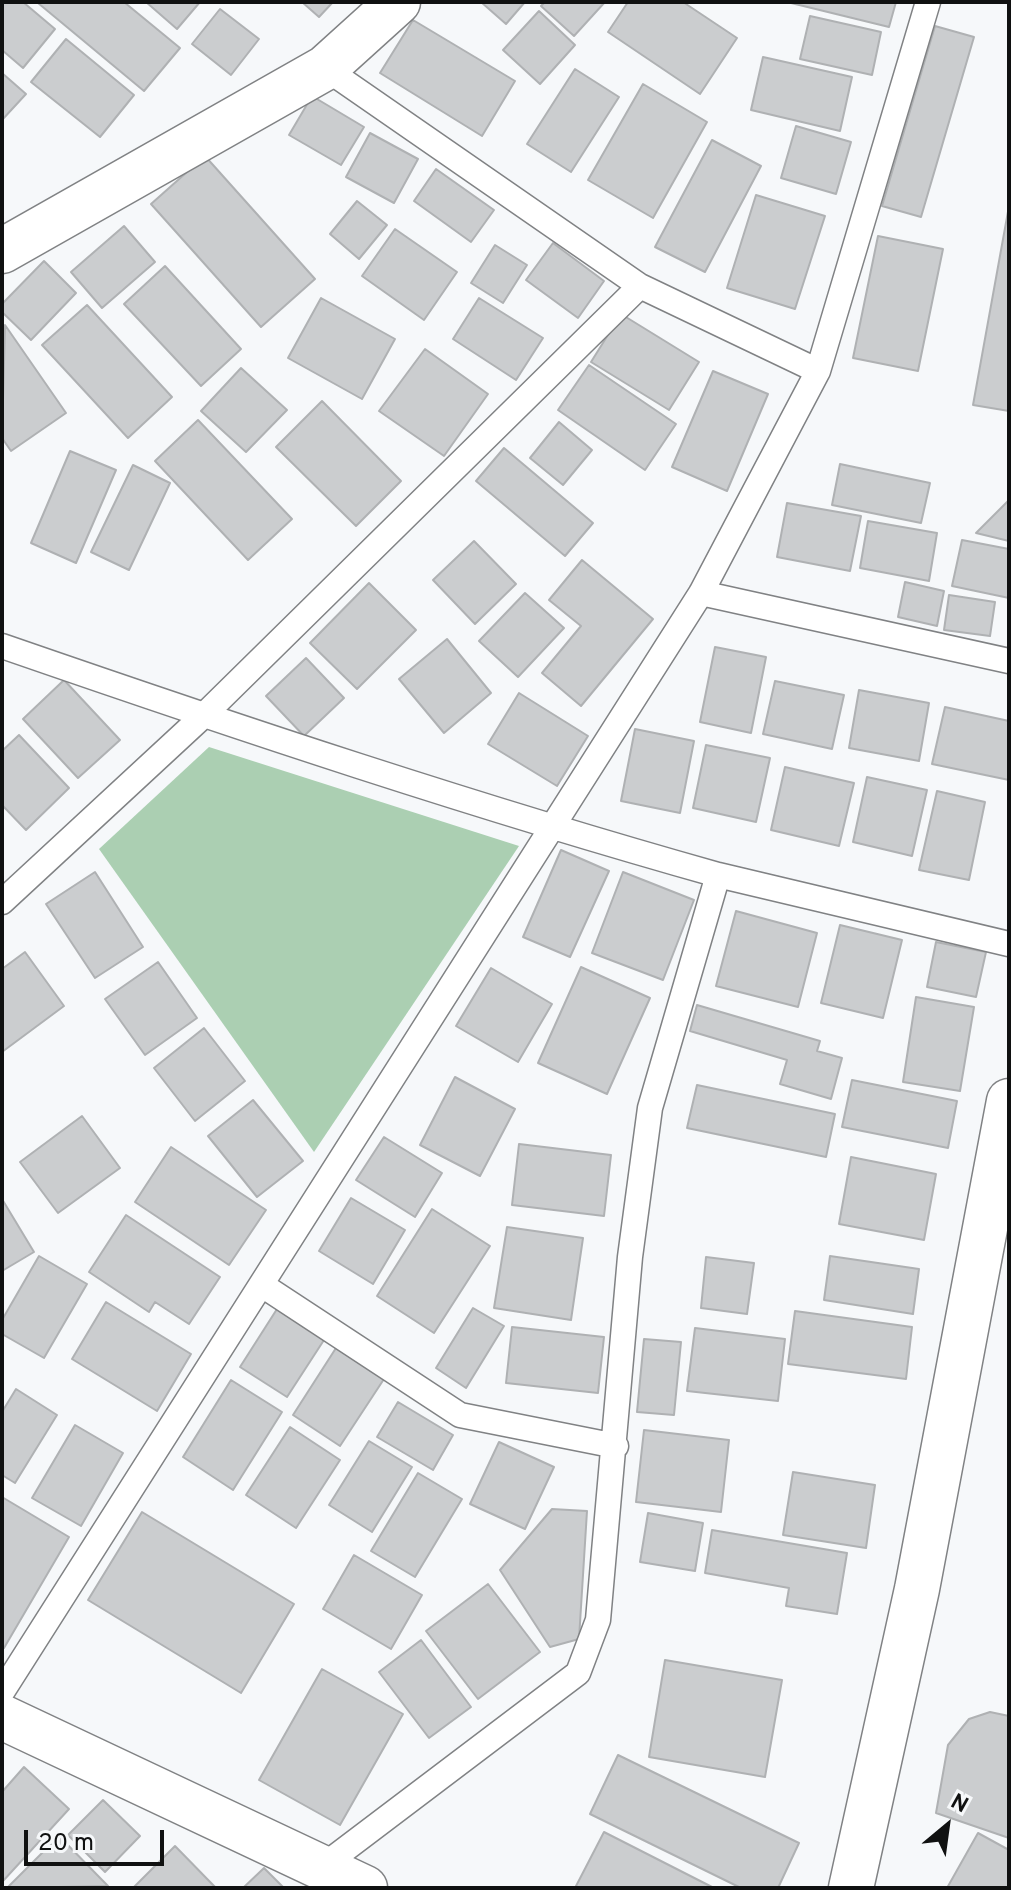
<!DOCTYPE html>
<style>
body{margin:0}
#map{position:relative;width:1011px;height:1890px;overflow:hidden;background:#f6f8fa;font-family:Overpass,sans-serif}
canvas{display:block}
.frame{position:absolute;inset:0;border:4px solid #101111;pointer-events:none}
.north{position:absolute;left:907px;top:1786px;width:80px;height:80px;-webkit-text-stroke:6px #f6f8fa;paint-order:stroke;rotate:29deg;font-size:22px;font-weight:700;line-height:32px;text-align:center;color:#101111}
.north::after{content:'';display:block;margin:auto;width:28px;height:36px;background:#101111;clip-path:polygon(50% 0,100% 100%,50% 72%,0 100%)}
.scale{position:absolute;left:24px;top:1830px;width:140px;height:36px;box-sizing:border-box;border:4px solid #101111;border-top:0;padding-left:10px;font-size:24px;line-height:28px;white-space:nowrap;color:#101111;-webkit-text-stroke:6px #f6f8fa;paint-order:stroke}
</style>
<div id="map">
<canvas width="1011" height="1890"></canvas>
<div class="frame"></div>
<div class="north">N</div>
<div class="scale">20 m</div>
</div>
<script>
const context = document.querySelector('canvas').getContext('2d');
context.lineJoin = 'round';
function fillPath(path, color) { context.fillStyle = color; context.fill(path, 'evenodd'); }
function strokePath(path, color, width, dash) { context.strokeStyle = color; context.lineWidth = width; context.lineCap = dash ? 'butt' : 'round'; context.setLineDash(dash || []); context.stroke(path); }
fillPath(new Path2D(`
 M209,747L519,846L314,1152L99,849Z`), '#abcfb2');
const building = new Path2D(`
 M2,2H23L55,29L23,68L2,50Z
 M124,2L180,48L144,91L38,3Z
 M146,2H200L177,29Z
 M302,2H333L319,17Z
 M481,2H525L506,24Z
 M545,2H605L574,36L541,6Z
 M628,2H683L737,38L700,94L608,32Z
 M787,2H896L889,27Z
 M220,9L259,39L231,75L192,44Z
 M539,11L575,45L540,84L503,50Z
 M810,16L881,32L872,75L800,59Z
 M413,20L515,81L482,136L380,73Z
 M935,26L974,37L921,217L882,206Z
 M66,39L134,95L100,137L31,82Z
 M763,57L852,77L840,131L751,110Z
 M575,69L619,97L571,172L527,144Z
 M2,73L26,94L2,120Z
 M643,84L707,122L653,218L588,180Z
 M312,96L364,127L341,165L289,135Z
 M796,126L851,142L836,194L781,178Z
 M370,133L418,159L394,203L346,177Z
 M712,140L761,166L705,272L655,247Z
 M205,156L315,279L261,327L151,204Z
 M436,169L494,210L471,242L414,201Z
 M756,195L825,216L795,309L727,288Z
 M357,201L387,225L359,259L330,234Z
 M1009,206V411L973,405Z
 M124,226L155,262L102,308L71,272Z
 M395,229L457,272L424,320L362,276Z
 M878,236L943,249L918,371L853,358Z
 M553,243L604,281L578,318L526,280Z
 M495,245L527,265L503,303L471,283Z
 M44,261L76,293L31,340L2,312V304Z
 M165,266L241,349L201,386L124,304Z
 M321,298L395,339L362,399L288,358Z
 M479,298L543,338L516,380L453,339Z
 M87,305L172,397L128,438L42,345Z
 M621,314L699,362L669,410L591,362Z
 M5,325L66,413L11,451L2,438Z
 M425,349L488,394L444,456L379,411Z
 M589,365L676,424L645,470L558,410Z
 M241,368L287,410L246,452L201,411Z
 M713,371L768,394L727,491L672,467Z
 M322,401L401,481L356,526L276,447Z
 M198,420L292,519L248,560L155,461Z
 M559,422L592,450L563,485L530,458Z
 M504,448L593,523L565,556L476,481Z
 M70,451L116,470L76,563L31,543Z
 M840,464L930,483L921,523L832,505Z
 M133,465L170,483L129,570L91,552Z
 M1009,500V541L976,533Z
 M787,503L861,516L850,571L777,557Z
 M868,521L937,533L929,581L860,568Z
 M962,540L1009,549V598L952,586Z
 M474,541L516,584L475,624L433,580Z
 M582,560L653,619L581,706L542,673L581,626L549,600Z
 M905,582L944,591L937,626L898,617Z
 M369,583L416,630L357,689L310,643Z
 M525,593L564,628L518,677L479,641Z
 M949,595L995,602L990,636L944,630Z
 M447,639L491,693L444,733L399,679Z
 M715,647L766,657L751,733L700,722Z
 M306,658L344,698L304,736L266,696Z
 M64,680L120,740L78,778L23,719Z
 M775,681L844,695L832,749L763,734Z
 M859,690L929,703L919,761L849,748Z
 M519,693L588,736L557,786L488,744Z
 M945,707L1009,721V780L932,764Z
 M635,729L694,741L680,813L621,801Z
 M19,735L69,788L26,830L2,805V751Z
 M706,745L770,758L756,822L693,808Z
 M785,767L854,783L839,846L771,830Z
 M867,777L927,790L912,856L853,842Z
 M937,791L985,802L969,880L919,870Z
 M561,850L609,871L570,957L523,937Z
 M95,872L143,947L95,978L46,904Z
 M623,872L694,900L663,980L592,953Z
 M736,911L817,933L798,1007L716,986Z
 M840,925L902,940L883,1018L821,1003Z
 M936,942L986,952L976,997L927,987Z
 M25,952L64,1006L2,1052V969Z
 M158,962L197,1018L145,1055L105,999Z
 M581,967L650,998L607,1094L538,1063Z
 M491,968L552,1004L518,1062L456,1026Z
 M916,997L974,1007L960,1091L903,1082Z
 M697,1005L820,1041L817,1051L842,1058L831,1099L780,1084L787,1060L690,1031Z
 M204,1028L245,1081L195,1121L154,1068Z
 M455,1077L515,1109L480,1176L420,1145Z
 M852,1080L957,1101L948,1148L842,1127Z
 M697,1085L835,1114L826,1157L687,1128Z
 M253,1100L303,1161L257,1197L208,1136Z
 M82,1116L120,1168L58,1213L20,1162Z
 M384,1137L442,1173L415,1217L356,1180Z
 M519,1144L611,1155L604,1216L512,1205Z
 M171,1147L266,1210L229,1265L135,1202Z
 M851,1157L936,1174L924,1240L839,1224Z
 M351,1198L405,1230L373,1284L319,1251Z
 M2,1199L34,1252L2,1271Z
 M432,1209L490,1246L434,1333L377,1296Z
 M126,1215L220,1277L189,1324L155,1302L149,1312L89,1272Z
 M507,1227L583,1238L571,1320L494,1308Z
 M39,1256L87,1284L44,1358L2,1334V1320Z
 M830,1256L919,1269L913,1314L824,1300Z
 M706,1257L754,1263L747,1314L701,1308Z
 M106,1302L191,1354L157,1411L72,1359Z
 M473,1308L504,1326L466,1388L436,1368Z
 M277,1309L324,1340L287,1397L240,1367Z
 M795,1311L912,1327L906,1379L788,1364Z
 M512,1327L604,1337L598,1393L506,1383Z
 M695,1328L785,1339L778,1401L687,1391Z
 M644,1339L681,1342L674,1415L637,1412Z
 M336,1348L384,1379L340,1446L293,1415Z
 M231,1380L282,1412L233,1490L183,1457Z
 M16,1389L57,1415L15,1483L2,1475V1412Z
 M398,1402L453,1435L433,1470L377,1437Z
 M75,1425L123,1453L81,1526L32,1498Z
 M290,1427L340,1460L296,1528L246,1495Z
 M644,1430L729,1440L721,1512L636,1502Z
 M369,1441L412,1467L372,1532L329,1505Z
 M499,1442L554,1467L525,1529L470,1504Z
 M793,1472L875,1485L866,1548L783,1535Z
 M418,1473L462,1499L415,1577L371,1551Z
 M2,1497L69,1537L4,1648L2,1647Z
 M552,1509L587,1511L579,1639L550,1647L500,1570Z
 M142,1512L294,1604L241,1693L88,1600Z
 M648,1513L703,1523L695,1571L640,1562Z
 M712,1530L847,1553L837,1614L786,1606L789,1588L705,1573Z
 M354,1555L422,1595L391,1649L323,1609Z
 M488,1584L540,1652L478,1699L426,1631Z
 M421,1640L471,1707L429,1738L379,1672Z
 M665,1660L782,1680L765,1777L649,1757Z
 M322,1669L403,1714L340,1825L259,1780Z
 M990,1712L1009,1716V1838L936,1813L948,1745L969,1719Z
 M618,1755L799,1843L778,1888H741L590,1814Z
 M24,1767L69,1809L3,1881L2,1792Z
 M103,1800L140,1836L105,1872L68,1835Z
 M604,1832L714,1888H575Z
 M978,1833L1009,1850V1888H947Z
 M59,1836L108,1886L7,1888Z
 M175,1846L216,1888H133Z
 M264,1868L284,1888H243Z`);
fillPath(building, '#cbcdcf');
strokePath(building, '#afb1b3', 2);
const service = new Path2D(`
 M325,68L640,286L818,371
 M701,593L1009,661
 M2,646C239,728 476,807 718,875L650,1108L630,1257L598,1620L578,1673L323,1866
 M718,875L1009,944
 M2,902L203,716L640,286
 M262,1285L460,1415L616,1446
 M2,1692L701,593L818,371L928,2`);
const minor = new Path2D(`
 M2,251L325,68L398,2`);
const tertiary = new Path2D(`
 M2,1717L365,1888
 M851,1888L917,1589L1009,1101`);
strokePath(service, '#808284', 27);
strokePath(minor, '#808284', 47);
strokePath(tertiary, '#808284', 47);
strokePath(service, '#fff', 24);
strokePath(minor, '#fff', 44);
strokePath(tertiary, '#fff', 44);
</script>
